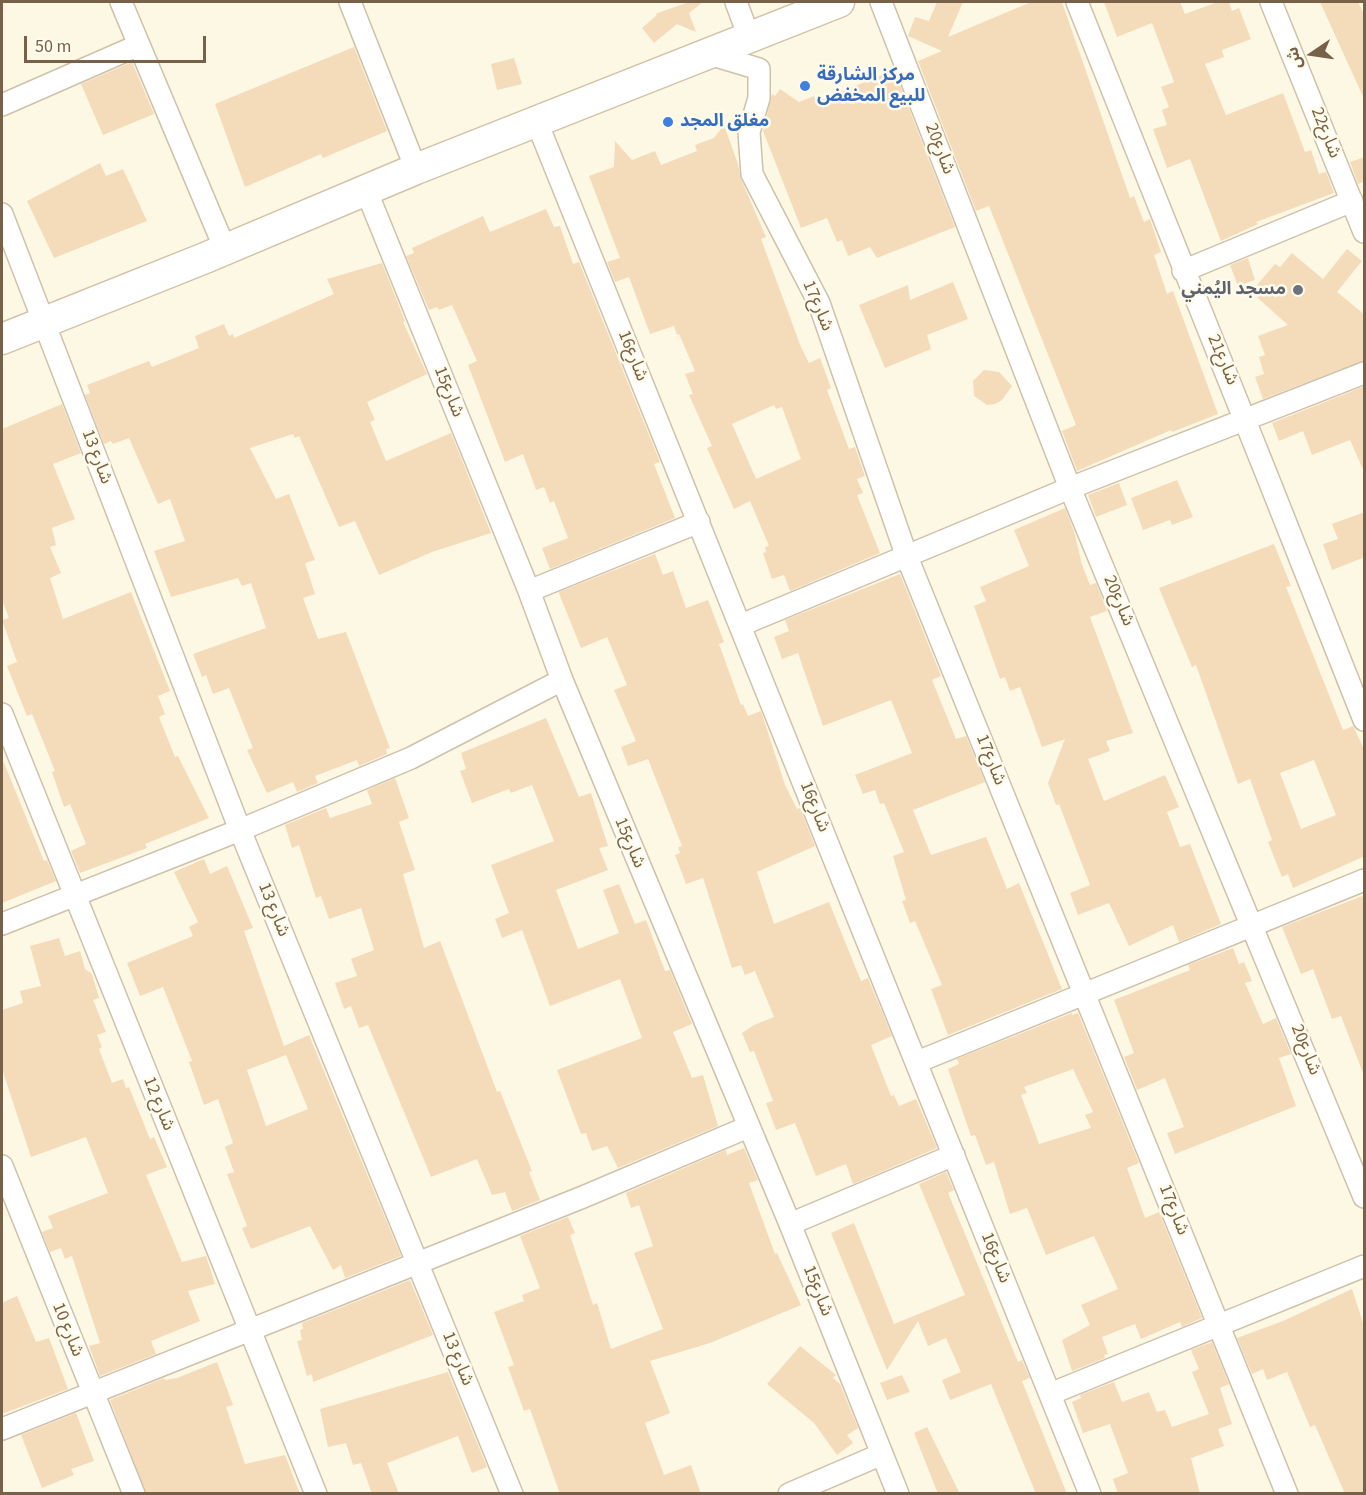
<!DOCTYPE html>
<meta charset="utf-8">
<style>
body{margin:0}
#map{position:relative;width:1366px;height:1495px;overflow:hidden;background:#fdf8e4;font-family:"Source Sans 3","Noto Sans Arabic",sans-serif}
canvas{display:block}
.frame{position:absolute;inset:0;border:3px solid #776148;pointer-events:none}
.north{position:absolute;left:1282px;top:24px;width:60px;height:60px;-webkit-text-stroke:4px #fffbeb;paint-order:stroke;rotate:257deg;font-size:16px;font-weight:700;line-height:24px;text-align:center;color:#776148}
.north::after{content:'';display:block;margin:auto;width:21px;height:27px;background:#776148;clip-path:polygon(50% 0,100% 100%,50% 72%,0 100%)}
.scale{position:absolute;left:24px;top:36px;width:182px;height:27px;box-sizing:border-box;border:3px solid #776148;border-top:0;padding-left:8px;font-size:18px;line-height:21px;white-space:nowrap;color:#776148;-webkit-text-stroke:4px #fffbeb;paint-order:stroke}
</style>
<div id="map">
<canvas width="1366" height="1495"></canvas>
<div class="frame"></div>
<div class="north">ش</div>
<div class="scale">50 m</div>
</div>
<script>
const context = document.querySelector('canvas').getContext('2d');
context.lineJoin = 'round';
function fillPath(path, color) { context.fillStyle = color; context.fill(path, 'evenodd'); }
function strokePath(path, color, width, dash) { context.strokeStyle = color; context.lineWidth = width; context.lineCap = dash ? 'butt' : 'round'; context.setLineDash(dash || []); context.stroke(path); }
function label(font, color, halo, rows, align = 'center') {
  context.font = font + ' "Source Sans 3","Noto Sans Arabic",sans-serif'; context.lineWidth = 5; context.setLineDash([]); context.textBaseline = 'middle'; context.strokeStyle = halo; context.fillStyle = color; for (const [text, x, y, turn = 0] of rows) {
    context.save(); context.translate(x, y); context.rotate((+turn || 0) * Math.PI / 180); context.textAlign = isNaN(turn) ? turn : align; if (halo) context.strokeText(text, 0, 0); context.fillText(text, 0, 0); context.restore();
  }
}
fillPath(new Path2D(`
 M689,2H703L689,13L696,32L677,24L654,43L642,28L657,15L655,14Z
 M937,2H963L948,37L1031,2H1062L1130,198L1134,196L1144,222L1150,219L1161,252L1154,255L1167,294L1173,291L1218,414L1172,432L1171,430L1077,471L1062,431L1076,425L989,206L976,211L918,61L942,51L908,36L915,17L929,21Z
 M1104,2H1180L1185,14L1218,2H1229L1232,11L1239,8L1251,39L1222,50L1224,57L1205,64L1226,115L1283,93L1305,152L1311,150L1319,174L1326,172L1334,193L1256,222L1258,224L1221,241L1190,159L1167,168L1153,129L1167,125L1162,110L1169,107L1161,87L1174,82L1152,23L1117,37Z
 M1320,2H1358L1365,16V101Z
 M354,47L387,131L323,158L321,154L245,187L215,104Z
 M514,58L522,84L497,90L491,64Z
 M132,62L154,114L103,135L81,84Z
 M894,70L955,227L877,258L870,247L848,256L842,240L837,242L827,218L801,228L763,131L772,94L775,96L780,89L799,102L814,96L816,102Z
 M724,125L738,164L741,179L766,237L761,239L801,347L809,363L820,358L831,388L827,390L849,449L855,447L865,476L857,479L863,493L857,495L880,553L790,591L784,575L772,579L763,553L766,552L765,547L769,546L750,501L734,509L707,448L712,446L689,395L693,394L685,374L695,371L679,334L677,335L674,326L650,334L629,277L615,282L607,262L620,258L589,176L614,167L615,141L632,160L655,151L661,165L697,151L695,145L714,138ZM774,405L776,409L782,407L801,459L756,479L732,424Z
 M1365,157V181L1358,184L1350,162Z
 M100,163L106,176L123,169L147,221L54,258L27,201Z
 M546,209L554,227L560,226L573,264L579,262L660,462L654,464L675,518L550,569L542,548L568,538L554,501L550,503L544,487L536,490L523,454L505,462L468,365L477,361L452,305L439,310L437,307L429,310L406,256L414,253L412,248L483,216L490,232Z
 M1347,249L1362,261L1337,292L1365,315V360L1263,399L1255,377L1264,374L1259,357L1265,355L1258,336L1288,325L1251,292L1275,264L1280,267L1292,253L1323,279Z
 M1248,258L1255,280L1238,286L1230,265Z
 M382,263L405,321L403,322L427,374L367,402L375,420L370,422L386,461L451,433L491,533L432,552L379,575L355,521L339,527L299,436L295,438L293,434L250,448L276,499L289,494L315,560L305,563L315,594L303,598L318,639L346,632L390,748L386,749L387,754L359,766L357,760L315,776L318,783L297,792L293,782L267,793L247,750L253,748L229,688L213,694L206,675L202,677L193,654L266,628L251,583L242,586L238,578L171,597L154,551L185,541L170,499L158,504L129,438L113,444L111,441L104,444L85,395L90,393L87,385L149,361L152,367L199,348L195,336L224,324L229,336L233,334L234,338L334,294L327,279Z
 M953,282L968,319L927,335L931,349L885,368L859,305L908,285L910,300Z
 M984,370L999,372L1012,386L1002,400L995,404L987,405L974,396L973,381Z
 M1365,386V474L1350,440L1312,455L1303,431L1279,441L1272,423Z
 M62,404L81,453L53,464L75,519L52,528L56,545L50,547L61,573L50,578L63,619L131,592L170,691L158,696L165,714L159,717L175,757L178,756L209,818L145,844L147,848L80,873L71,851L86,844L70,804L64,807L52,772L55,771L32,714L27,716L7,666L17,662L2,620L9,618L2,600V429Z
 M1177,480L1193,517L1172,525L1170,520L1143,530L1131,498Z
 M1119,483L1127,505L1096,517L1088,495Z
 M1065,508L1074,531L1082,565L1090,585L1096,583L1107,611L1090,617L1133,733L1106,741L1110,751L1088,759L1104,801L1165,775L1179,807L1167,812L1180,847L1190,844L1221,924L1179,942L1173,925L1129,946L1109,903L1078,915L1070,893L1090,885L1059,804L1056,805L1048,783L1065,739L1042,747L1020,687L1010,691L1005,677L1000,679L974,606L986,601L980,587L1029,566L1014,530Z
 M1365,512V557L1332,570L1323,544L1338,539L1332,524Z
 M1274,544L1291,586L1286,587L1343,730L1353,726L1365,751V856L1293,888L1288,874L1282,877L1268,842L1272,840L1250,779L1238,784L1196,665L1192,667L1159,588ZM1314,760L1336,815L1301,829L1280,773Z
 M655,554L663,575L673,571L686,608L708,600L724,642L719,644L741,705L743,704L748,716L761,711L785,785L797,809L800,808L815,846L757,872L774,924L829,902L861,981L868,978L892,1036L871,1045L891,1096L894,1095L899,1106L916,1099L937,1148L853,1184L846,1164L816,1176L795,1123L776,1130L766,1103L773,1101L754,1051L750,1052L742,1033L754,1025L774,1017L755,971L745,975L741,965L732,968L703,878L686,884L675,855L680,853L678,847L682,846L648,759L628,766L621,747L636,741L614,690L627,685L607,637L581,648L560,596L559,592Z
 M900,574L941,676L932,680L956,739L966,736L985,782L913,810L931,855L986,837L1007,889L1019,883L1062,989L948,1035L931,989L942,985L915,921L910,923L902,901L906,900L893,856L904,852L884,803L880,804L875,790L863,794L855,775L912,753L891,700L823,726L798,653L782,659L774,637L789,631L785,620Z
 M546,718L579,797L591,793L608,846L599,848L608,870L556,890L578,949L619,933L603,890L619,884L635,924L646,920L665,971L670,970L692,1024L673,1032L692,1078L703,1075L718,1126L618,1168L607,1146L592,1151L586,1133L581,1134L557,1070L642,1038L620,979L550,1006L522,930L502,938L495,919L509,913L491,865L554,841L532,785L511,793L509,789L472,803L460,771L466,769L461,753Z
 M2,758L44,861L47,860L56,881L2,903Z
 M395,778L409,818L399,822L415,870L403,874L424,948L440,941L497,1092L500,1091L532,1171L529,1172L540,1200L512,1211L505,1192L492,1195L477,1159L431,1177L368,1025L359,1028L351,1006L344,1009L335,983L357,976L351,959L374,950L361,908L329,919L321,896L316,898L299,845L292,848L285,825L326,808L330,818L372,804L367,790Z
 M204,859L210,874L227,866L253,928L244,931L284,1046L309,1035L401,1256L345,1278L341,1265L333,1270L310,1226L251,1249L242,1228L247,1226L227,1174L234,1172L225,1147L233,1143L218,1099L204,1105L189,1062L192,1061L163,987L140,996L127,963L193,936L189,927L198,922L174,872ZM286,1055L308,1109L266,1126L247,1070Z
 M1365,895V1073H1363L1341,1016L1332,1019L1313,969L1301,974L1282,927Z
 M59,938L65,956L80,951L85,969L92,974L99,998L93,1000L106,1032L97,1035L102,1047L99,1049L112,1083L123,1079L126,1088L129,1087L150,1139L154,1137L167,1167L146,1175L182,1262L206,1256L215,1284L188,1291L200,1321L151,1341L156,1354L100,1376L89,1346L100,1343L72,1256L65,1259L61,1248L50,1252L42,1232L53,1228L48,1216L108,1193L86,1137L31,1157L2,1069V1010L23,1003L20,991L41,986L30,946Z
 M1233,948L1239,964L1244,962L1252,981L1245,983L1263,1024L1276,1018L1291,1054L1279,1058L1296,1106L1175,1154L1167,1133L1184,1127L1165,1078L1137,1090L1124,1057L1134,1053L1114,1000L1190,970L1188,965Z
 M1072,1013V1015L1078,1013L1139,1163L1127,1168L1145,1218L1159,1212L1202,1318L1182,1327L1180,1322L1141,1339L1135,1324L1102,1337L1108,1354L1104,1355L1105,1358L1072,1371L1062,1340L1090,1325L1081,1305L1118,1289L1094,1236L1046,1255L1027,1208L1010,1214L994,1162L986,1165L975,1135L971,1136L948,1069L959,1064L957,1059ZM1073,1069L1093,1112L1085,1115L1091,1128L1039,1144L1021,1095L1027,1093L1024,1087Z
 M744,1148L758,1180L749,1183L775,1254L777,1253L801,1305L710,1343L650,1361L670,1413L645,1423L664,1475L691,1465L701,1494H560L530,1409L524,1411L508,1367L514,1365L494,1312L524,1301L522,1295L540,1288L520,1236L568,1217L575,1233L570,1235L593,1305L597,1303L611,1349L663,1329L634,1253L653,1246L639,1205L631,1208L626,1193L726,1150L727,1155Z
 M946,1172L954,1190L948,1193L1018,1362L1022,1360L1030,1378L1022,1381L1067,1494H1036L991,1384L950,1400L942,1380L961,1372L946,1338L928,1346L918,1321L887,1370L831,1233L854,1223L894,1324L965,1295L919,1184Z
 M410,1280L433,1335L313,1382L312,1374L307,1376L297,1341L302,1340L300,1330L303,1329L302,1323Z
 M1352,1289L1365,1329V1494H1345L1315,1425L1310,1427L1287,1372L1267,1380L1263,1369L1252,1374L1237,1338L1283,1321Z
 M17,1296L36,1342L49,1338L68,1389L2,1414V1303Z
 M1212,1342L1229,1384L1220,1388L1232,1424L1218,1429L1224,1446L1191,1458L1200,1494H1118L1113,1479L1128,1473L1110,1424L1083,1433L1072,1402L1081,1398L1080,1395L1114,1382L1122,1402L1149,1392L1157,1412L1165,1410L1172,1427L1209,1414L1192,1372L1199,1369L1191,1350Z
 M800,1346L836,1375L833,1378L840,1384L858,1428L847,1435L853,1443L837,1455L814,1423L767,1384Z
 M217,1362L233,1405L226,1407L245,1464L285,1455L300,1494H146L110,1400L164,1378L165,1380L177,1378Z
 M448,1372L487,1467L472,1473L458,1436L387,1463L399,1494H372L361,1463L353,1465L346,1443L328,1447L320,1409Z
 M902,1375L910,1392L887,1400L880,1383Z
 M76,1413L94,1461L71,1469L74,1475L42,1488L21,1435Z
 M927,1427L960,1494H938L914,1433Z`), '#f4dbba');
const street = new Path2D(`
 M121,2L225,249
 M350,2L416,169
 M736,2L749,37
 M881,2L1070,488L1364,1197
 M1077,2C1172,241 1270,480 1364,720
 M1271,2L1364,232
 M709,54L759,69V98L749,132L752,174L819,303L907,557L1287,1494
 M2,105L139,45
 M536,120L1090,1494
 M366,190L529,591L562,680L790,1224L898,1494
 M2,214L240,830L512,1494
 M1183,271L1352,201
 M529,591L699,522
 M741,625L1070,488L1364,373
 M2,714L316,1494
 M2,924L240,830L411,758L562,680
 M917,1062L1364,880
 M2,1166L134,1494
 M790,1224L954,1155
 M1050,1394L1364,1266
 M2,1429L583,1197L748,1127
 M789,1494L882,1454`);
const secondary = new Path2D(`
 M2,339L205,258L416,169L839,2`);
strokePath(street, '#cfc1aa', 24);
strokePath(secondary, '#d3c2a7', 33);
strokePath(street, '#fff', 21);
strokePath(secondary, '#fff', 30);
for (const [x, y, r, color] of [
 [805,86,6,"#3f7fe0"],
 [668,122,6,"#3f7fe0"],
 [1298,290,6,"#6b7280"]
]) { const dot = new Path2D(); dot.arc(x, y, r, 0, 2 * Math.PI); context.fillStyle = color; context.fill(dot); strokePath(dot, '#fffbeb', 2); }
label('bold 18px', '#366cbe', '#fffbeb', [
 ["مركز الشارقة",817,76],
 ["للبيع المخفض",817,97],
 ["مغلق المجد",680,122]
], 'left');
label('18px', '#776148', '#fffbeb', [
 ["شارع22",1325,133,68],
 ["شارع20",939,149,69],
 ["شارع17",817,306,67],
 ["شارع16",632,356,68],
 ["شارع21",1222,360,67],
 ["شارع15",448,392,68],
 ["شارع 13",96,457,69],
 ["شارع20",1118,601,67],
 ["شارع17",990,760,68],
 ["شارع16",814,807,68],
 ["شارع15",629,843,67],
 ["شارع 13",273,910,68],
 ["شارع20",1305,1050,68],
 ["شارع 12",158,1104,68],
 ["شارع17",1173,1210,68],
 ["شارع16",995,1258,68],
 ["شارع15",817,1291,68],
 ["شارع 10",67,1330,68],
 ["شارع 13",457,1359,68]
]);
label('bold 18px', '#5b616d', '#fffbeb', [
 ["مسجد اليُمني",1286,290]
], 'right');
</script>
